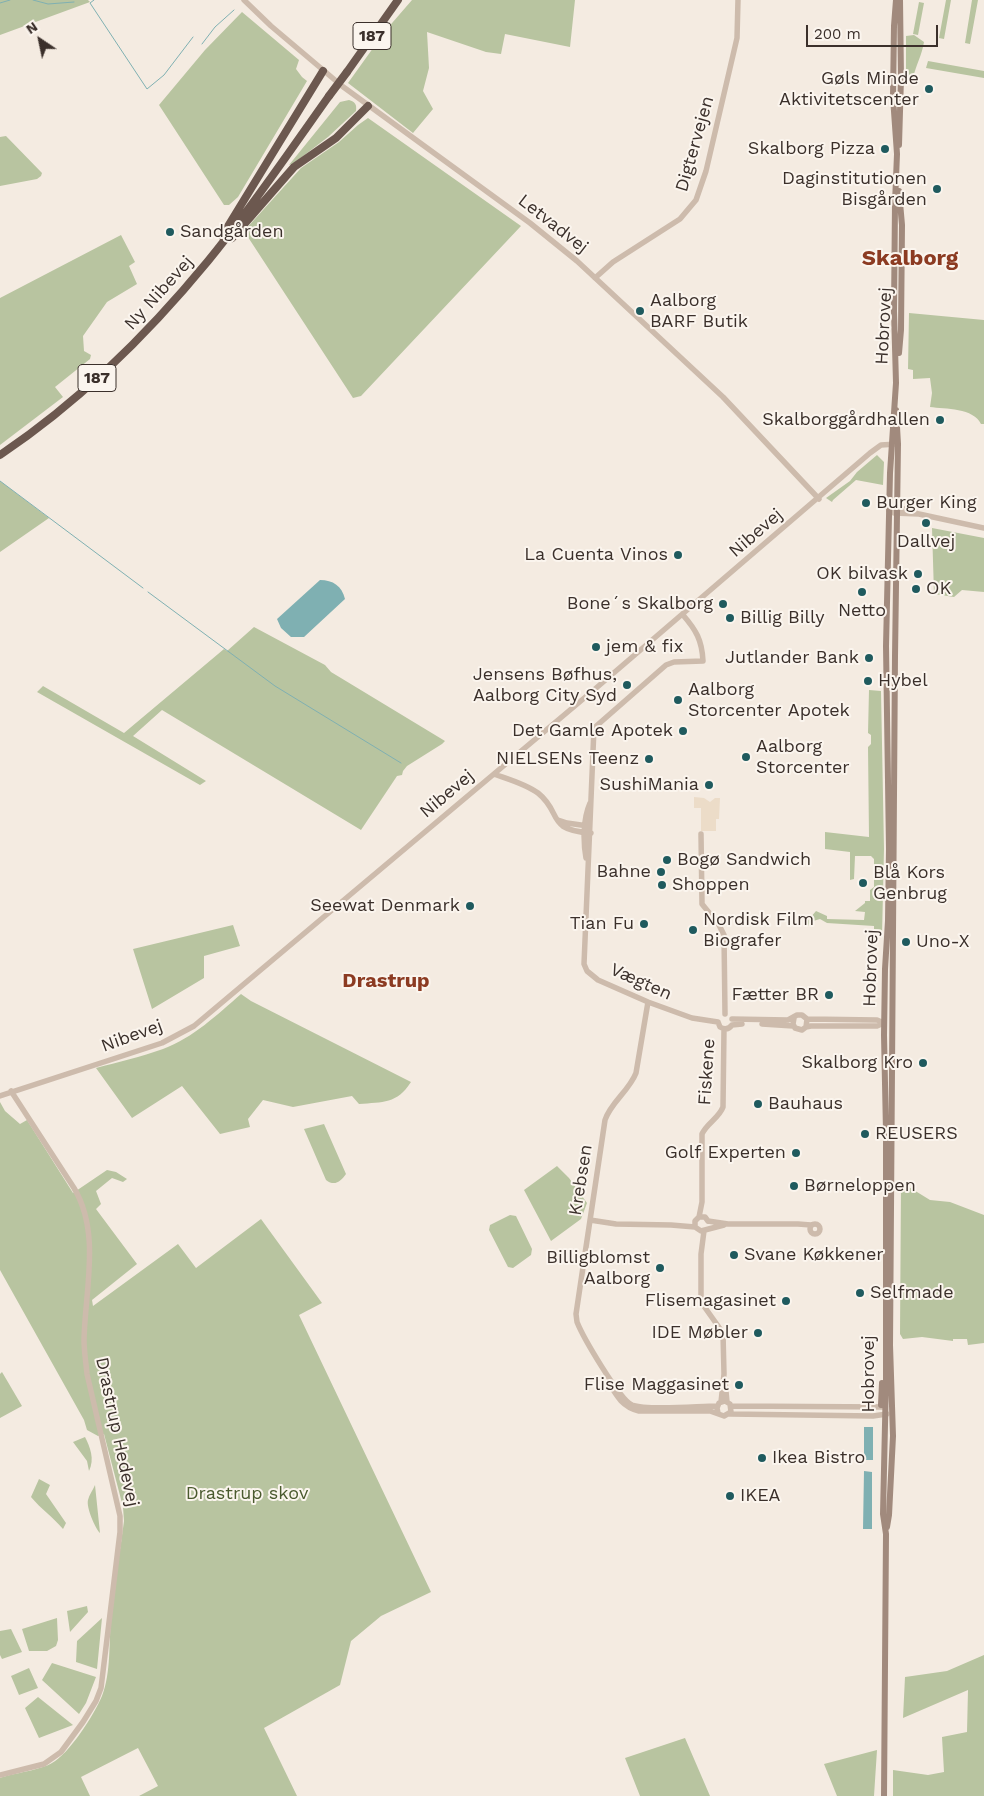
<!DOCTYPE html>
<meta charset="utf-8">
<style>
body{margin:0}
#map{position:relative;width:984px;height:1796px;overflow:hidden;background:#f4ebe1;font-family:"Work Sans",sans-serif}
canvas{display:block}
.north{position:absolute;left:15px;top:15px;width:50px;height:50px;-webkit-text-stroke:4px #fbf5ee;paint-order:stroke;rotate:326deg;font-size:14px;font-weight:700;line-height:20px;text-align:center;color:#3b302b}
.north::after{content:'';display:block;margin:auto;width:18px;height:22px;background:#3b302b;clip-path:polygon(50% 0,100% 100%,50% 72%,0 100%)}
.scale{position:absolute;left:806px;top:25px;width:132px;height:22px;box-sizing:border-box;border:2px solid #3b302b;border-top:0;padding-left:6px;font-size:15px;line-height:18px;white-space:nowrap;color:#3b302b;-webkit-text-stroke:4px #fbf5ee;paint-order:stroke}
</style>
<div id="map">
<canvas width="984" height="1796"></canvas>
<div class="north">N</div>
<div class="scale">200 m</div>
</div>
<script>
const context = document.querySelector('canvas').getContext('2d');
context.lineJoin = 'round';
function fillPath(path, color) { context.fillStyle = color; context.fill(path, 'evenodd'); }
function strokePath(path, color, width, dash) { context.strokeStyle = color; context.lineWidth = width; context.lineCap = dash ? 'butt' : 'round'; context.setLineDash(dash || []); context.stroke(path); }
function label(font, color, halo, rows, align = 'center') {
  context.font = font + ' "Work Sans",sans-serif'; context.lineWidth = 4; context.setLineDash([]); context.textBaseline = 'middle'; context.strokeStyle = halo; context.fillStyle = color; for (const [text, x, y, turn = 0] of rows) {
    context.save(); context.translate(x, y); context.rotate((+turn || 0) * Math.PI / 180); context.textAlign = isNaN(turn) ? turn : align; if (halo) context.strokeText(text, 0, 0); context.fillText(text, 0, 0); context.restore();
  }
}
fillPath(new Path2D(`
 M0,0H88L90,2L0,35Z
 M412,0H575L570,47L505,34L501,54L486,52L427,32L429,68L423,91L433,109L413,133L348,83L386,30Z
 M946,0H951L944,39L939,38Z
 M972,0H978L970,44L965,43Z
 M919,2L924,3L918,35L913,34Z
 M242,12L299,60L296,69L302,77L307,81L238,197L229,205H224L159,105L205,50Z
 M914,35L924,42C922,55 916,65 913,78L906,76V36Z
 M928,61L984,71V78L926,68Z
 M349,100C355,102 357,104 356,111L328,137L294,163L289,165L340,102Z
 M368,118L521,226L361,396L353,398L244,231L301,168L339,142L358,125Z
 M6,136L42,173L41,176L37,179L0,186V137Z
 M121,235L135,262L129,266L137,284L107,302L83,336L84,351L91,355L90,359L55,387L63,397L0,445V298Z
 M909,313L984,320V424H981C974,408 945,409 930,407L932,393L930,378L913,379V370L908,369Z
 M877,455L884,462L883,485L856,480L833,500L832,502L826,498L850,481L857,472Z
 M0,481L49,518L0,552Z
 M932,528L984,538V592L962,590L954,597L934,594Z
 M254,627L325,665L331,672L445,741L442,744L407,766L403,771L402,775L397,776L361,830L162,710L133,736L206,781L200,785L37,692L43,686L124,733L224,649L227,651Z
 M869,690L881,691L884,849L882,936L874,937V926L827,923L820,919L810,922L808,926L805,924L816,911L827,916V919L864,920L865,912L855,911L865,903V901H870V890L874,887V859L871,856H855L854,879L850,880V852L825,849V832L869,837L868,747L871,744V735L868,733Z
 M233,925L240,946L204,956V978L152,1009L133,949Z
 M241,994L251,1001L411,1082C397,1104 383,1102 359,1104L352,1096L293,1107L263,1100L248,1119L250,1127L220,1134L182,1086L132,1118L96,1068C118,1062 141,1057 163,1049C193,1038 218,1014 241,994Z
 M0,1102L5,1111L20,1124L27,1120L73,1193L107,1170L116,1172L127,1179L123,1182L112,1178L96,1191L101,1204L96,1209L137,1264L92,1300L93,1306L178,1244L196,1268L261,1219L322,1303L299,1315L431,1592L381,1616L351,1641L340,1685L264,1728L297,1796H139L158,1786L138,1748L81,1777L90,1796H0V1778C14,1773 41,1770 52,1763C69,1754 94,1715 102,1696C111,1674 109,1641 111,1617C114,1585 120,1553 124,1521L123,1507L104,1434L98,1436L87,1430L84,1420L0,1270Z
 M324,1124L346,1174C341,1181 335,1187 326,1180L304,1129Z
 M557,1166L569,1178L587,1203L581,1219L551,1241L524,1190Z
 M904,1184L930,1200L950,1202L984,1215V1343L968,1345L967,1339H953V1341L922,1337L903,1339L900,1334L901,1185Z
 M510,1215L516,1216L532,1249L531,1255L513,1268L508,1267L489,1230L490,1225Z
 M2,1372L22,1406L0,1418V1374Z
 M85,1437C90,1447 95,1459 89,1471L87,1461L73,1442Z
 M39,1479L50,1485L46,1494L66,1523L63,1529C53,1517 41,1509 31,1497Z
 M95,1485L100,1533C95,1528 86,1507 88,1500C89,1495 93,1490 95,1485Z
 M87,1606L88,1612L70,1632L67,1611Z
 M57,1618L58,1640L56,1646L47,1651H29L22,1629Z
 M102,1618L97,1669L76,1662L77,1641Z
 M11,1629L22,1652L2,1659L0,1655V1631Z
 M984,1655V1796H893V1770L928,1775L944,1772L942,1737L967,1732L968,1690L903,1718L905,1677L947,1671Z
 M52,1663L96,1677L86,1703L79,1714L42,1680Z
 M29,1668L38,1688L19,1695L11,1676Z
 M38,1697L73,1725L39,1738L25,1708Z
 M685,1738L710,1796H640L625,1758Z
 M877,1750L874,1796H837L824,1764Z`), '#b8c4a0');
fillPath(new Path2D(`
 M694,797L704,798L710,802L715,798H720L719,819H716V831H701V808H694Z`), '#ecdcc8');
fillPath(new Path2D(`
 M320,580C333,580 342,586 345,599L304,637H291L281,628L277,619Z
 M864,1427H873V1460H864Z
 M864,1471L872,1472V1529H863Z`), '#7fb0b2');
strokePath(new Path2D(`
 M33,0L48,4L74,2
 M94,0L90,3L147,89L164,75L193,37
 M0,3L10,0
 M202,44L215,27L234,10
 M0,481L143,588
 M148,592L275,686L401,763`), '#7fb0b2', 1);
strokePath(new Path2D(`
 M244,0L271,26L342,86L530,223L577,261L723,397L819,499
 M595,278L613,262L680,219L696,200L706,171L737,38L738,0
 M889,511L896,508L904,509L919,514L984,528
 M894,513L919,514
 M683,615C696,630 702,640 703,661L674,662L666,665L594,728L584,964L587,971L598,980L648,1002L692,1018L718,1022
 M494,774C508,779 526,784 538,793C563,813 545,830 591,833
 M558,820L567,823L588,826
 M701,834L702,904L719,925L724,935L725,1014
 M586,858C583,841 583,819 590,803
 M648,1002L636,1073C629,1091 611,1102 605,1120L576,1314L577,1322C583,1337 619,1399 632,1405C647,1411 699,1406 717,1406
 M732,1019L788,1020L797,1015H802L807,1019L806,1027L802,1030L795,1028L793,1024L794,1018
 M807,1019L877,1020L884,1023
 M718,1022L720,1027C725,1030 729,1029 732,1025L742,1024
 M762,1024L793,1026
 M806,1027L811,1026H877L884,1023
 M0,1096L162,1043L194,1026L595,689L870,453L881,445L897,444
 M699,1217L702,1202V1134C707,1123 719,1118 723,1107L724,1029
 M590,1220L616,1224L671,1225L695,1227
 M708,1221L728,1224H798L811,1225
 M708,1221L705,1217H699L695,1221V1227L701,1231L724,1225
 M810 1229a5 5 0 1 1 10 0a5 5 0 1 1-10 0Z
 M704,1231L701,1254V1302L723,1333L724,1374L721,1402
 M725,1381L727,1402
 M609,1383C617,1397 623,1407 639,1411H710L724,1416L731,1412L730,1404L725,1401L719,1403L717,1408L718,1413
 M731,1406L885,1407
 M730,1414L873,1416L887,1414
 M0,1775L44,1764L61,1752L83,1722L96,1701L101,1688L120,1532V1516L87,1374C86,1363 84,1351 84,1340C85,1290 101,1233 74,1188L11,1091`), '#cdbbac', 5.5);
strokePath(new Path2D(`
 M899,145L901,78L900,0
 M899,353L901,330L902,225L899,191
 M881,1405L882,1383
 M887,1527L889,1515L893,1436L890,1345L895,656L898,444L896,410
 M884,1796L886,1534L883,1514L886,1380V1132L884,1035L885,969L888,921L889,849L886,646L890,473L896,383L894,311L895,203L897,154L893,97L894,26L896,0`), '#a18a7d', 6);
strokePath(new Path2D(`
 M347,72L398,0
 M222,236L323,71
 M232,238L294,167L336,138L368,106
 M0,455C79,402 148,334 208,261C251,209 289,152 329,96`), '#6c584f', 8);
strokePath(new Path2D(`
 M329,96L347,72`), '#6c584f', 8);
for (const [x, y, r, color] of [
 [929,89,5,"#1f5a5e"],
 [885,149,5,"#1f5a5e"],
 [937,189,5,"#1f5a5e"],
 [170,232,5,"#1f5a5e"],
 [640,311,5,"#1f5a5e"],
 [940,420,5,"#1f5a5e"],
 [866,503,5,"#1f5a5e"],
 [926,523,5,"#1f5a5e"],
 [678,555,5,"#1f5a5e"],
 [918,574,5,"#1f5a5e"],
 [916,589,5,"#1f5a5e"],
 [862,592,5,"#1f5a5e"],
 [723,604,5,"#1f5a5e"],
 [730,618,5,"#1f5a5e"],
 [596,647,5,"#1f5a5e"],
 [869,658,5,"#1f5a5e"],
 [868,681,5,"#1f5a5e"],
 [627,685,5,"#1f5a5e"],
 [678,700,5,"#1f5a5e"],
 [683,731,5,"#1f5a5e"],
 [746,757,5,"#1f5a5e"],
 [649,759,5,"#1f5a5e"],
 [709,785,5,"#1f5a5e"],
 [667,860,5,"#1f5a5e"],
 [661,872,5,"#1f5a5e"],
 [863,883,5,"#1f5a5e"],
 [662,885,5,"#1f5a5e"],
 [470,906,5,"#1f5a5e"],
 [644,924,5,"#1f5a5e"],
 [693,930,5,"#1f5a5e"],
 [906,942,5,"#1f5a5e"],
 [829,995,5,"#1f5a5e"],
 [923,1063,5,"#1f5a5e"],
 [758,1104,5,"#1f5a5e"],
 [865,1134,5,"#1f5a5e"],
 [796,1153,5,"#1f5a5e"],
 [794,1186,5,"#1f5a5e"],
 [734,1255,5,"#1f5a5e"],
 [660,1268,5,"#1f5a5e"],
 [860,1293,5,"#1f5a5e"],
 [786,1301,5,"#1f5a5e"],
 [758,1333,5,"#1f5a5e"],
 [739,1385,5,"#1f5a5e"],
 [762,1458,5,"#1f5a5e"],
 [730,1496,5,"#1f5a5e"]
]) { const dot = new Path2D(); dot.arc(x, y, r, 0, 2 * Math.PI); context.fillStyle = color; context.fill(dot); strokePath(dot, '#fbf5ee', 2); }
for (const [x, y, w] of [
 [372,36,38],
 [97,378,38]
]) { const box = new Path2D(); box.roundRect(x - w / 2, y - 13.5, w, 27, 4); context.fillStyle = '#fbf5ee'; context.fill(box); strokePath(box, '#3b302b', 1); }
label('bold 16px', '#3b302b', null, [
 ["187",372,36],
 ["187",97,378]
]);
label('18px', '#3b302b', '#fbf5ee', [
 ["Gøls Minde",919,79],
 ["Aktivitetscenter",919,100],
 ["Skalborg Pizza",875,149],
 ["Daginstitutionen",927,179],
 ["Bisgården",927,200],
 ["Sandgården",180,232,"left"],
 ["Aalborg",650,301,"left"],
 ["BARF Butik",650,322,"left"],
 ["Skalborggårdhallen",930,420],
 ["Burger King",876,503,"left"],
 ["Dallvej",926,542,"center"],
 ["La Cuenta Vinos",668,555],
 ["OK bilvask",908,574],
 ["OK",926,589,"left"],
 ["Bone´s Skalborg",713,604],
 ["Netto",862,611,"center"],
 ["Billig Billy",740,618,"left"],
 ["jem & fix",606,647,"left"],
 ["Jutlander Bank",859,658],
 ["Jensens Bøfhus,",617,675],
 ["Aalborg City Syd",617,696],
 ["Hybel",878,681,"left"],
 ["Aalborg",688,690,"left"],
 ["Storcenter Apotek",688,711,"left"],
 ["Det Gamle Apotek",673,731],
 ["Aalborg",756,747,"left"],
 ["Storcenter",756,768,"left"],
 ["NIELSENs Teenz",639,759],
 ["SushiMania",699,785],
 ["Bogø Sandwich",677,860,"left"],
 ["Bahne",651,872],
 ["Blå Kors",873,873,"left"],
 ["Genbrug",873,894,"left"],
 ["Shoppen",672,885,"left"],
 ["Seewat Denmark",460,906],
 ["Nordisk Film",703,920,"left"],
 ["Biografer",703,941,"left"],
 ["Tian Fu",634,924],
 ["Uno-X",916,942,"left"],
 ["Fætter BR",819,995],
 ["Skalborg Kro",913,1063],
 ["Bauhaus",768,1104,"left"],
 ["REUSERS",875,1134,"left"],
 ["Golf Experten",786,1153],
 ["Børneloppen",804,1186,"left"],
 ["Svane Køkkener",744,1255,"left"],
 ["Billigblomst",650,1258],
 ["Aalborg",650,1279],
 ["Selfmade",870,1293,"left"],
 ["Flisemagasinet",776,1301],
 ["IDE Møbler",748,1333],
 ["Flise Maggasinet",729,1385],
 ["Ikea Bistro",772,1458,"left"],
 ["IKEA",740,1496,"left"]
], 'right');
label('18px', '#3b302b', '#fbf5ee', [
 ["Digtervejen",695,144,-74],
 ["Letvadvej",553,224,38],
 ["Ny Nibevej",159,293,-48],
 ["Hobrovej",884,326,-87],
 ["Nibevej",756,533,-41],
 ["Nibevej",447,794,-40],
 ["Hobrovej",871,968,-88],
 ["Vægten",641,982,24],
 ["Nibevej",132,1036,-20],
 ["Fiskene",707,1072,-86],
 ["Krebsen",581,1180,-81],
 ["Hobrovej",869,1374,-90],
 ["Drastrup Hedevej",117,1432,78]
]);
label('18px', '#4a5a2e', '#fbf5ee', [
 ["Drastrup skov",247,1494]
]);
label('bold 20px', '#8c3b22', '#fbf5ee', [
 ["Drastrup",386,981]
]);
label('bold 22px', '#8c3b22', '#fbf5ee', [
 ["Skalborg",910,259]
]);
</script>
